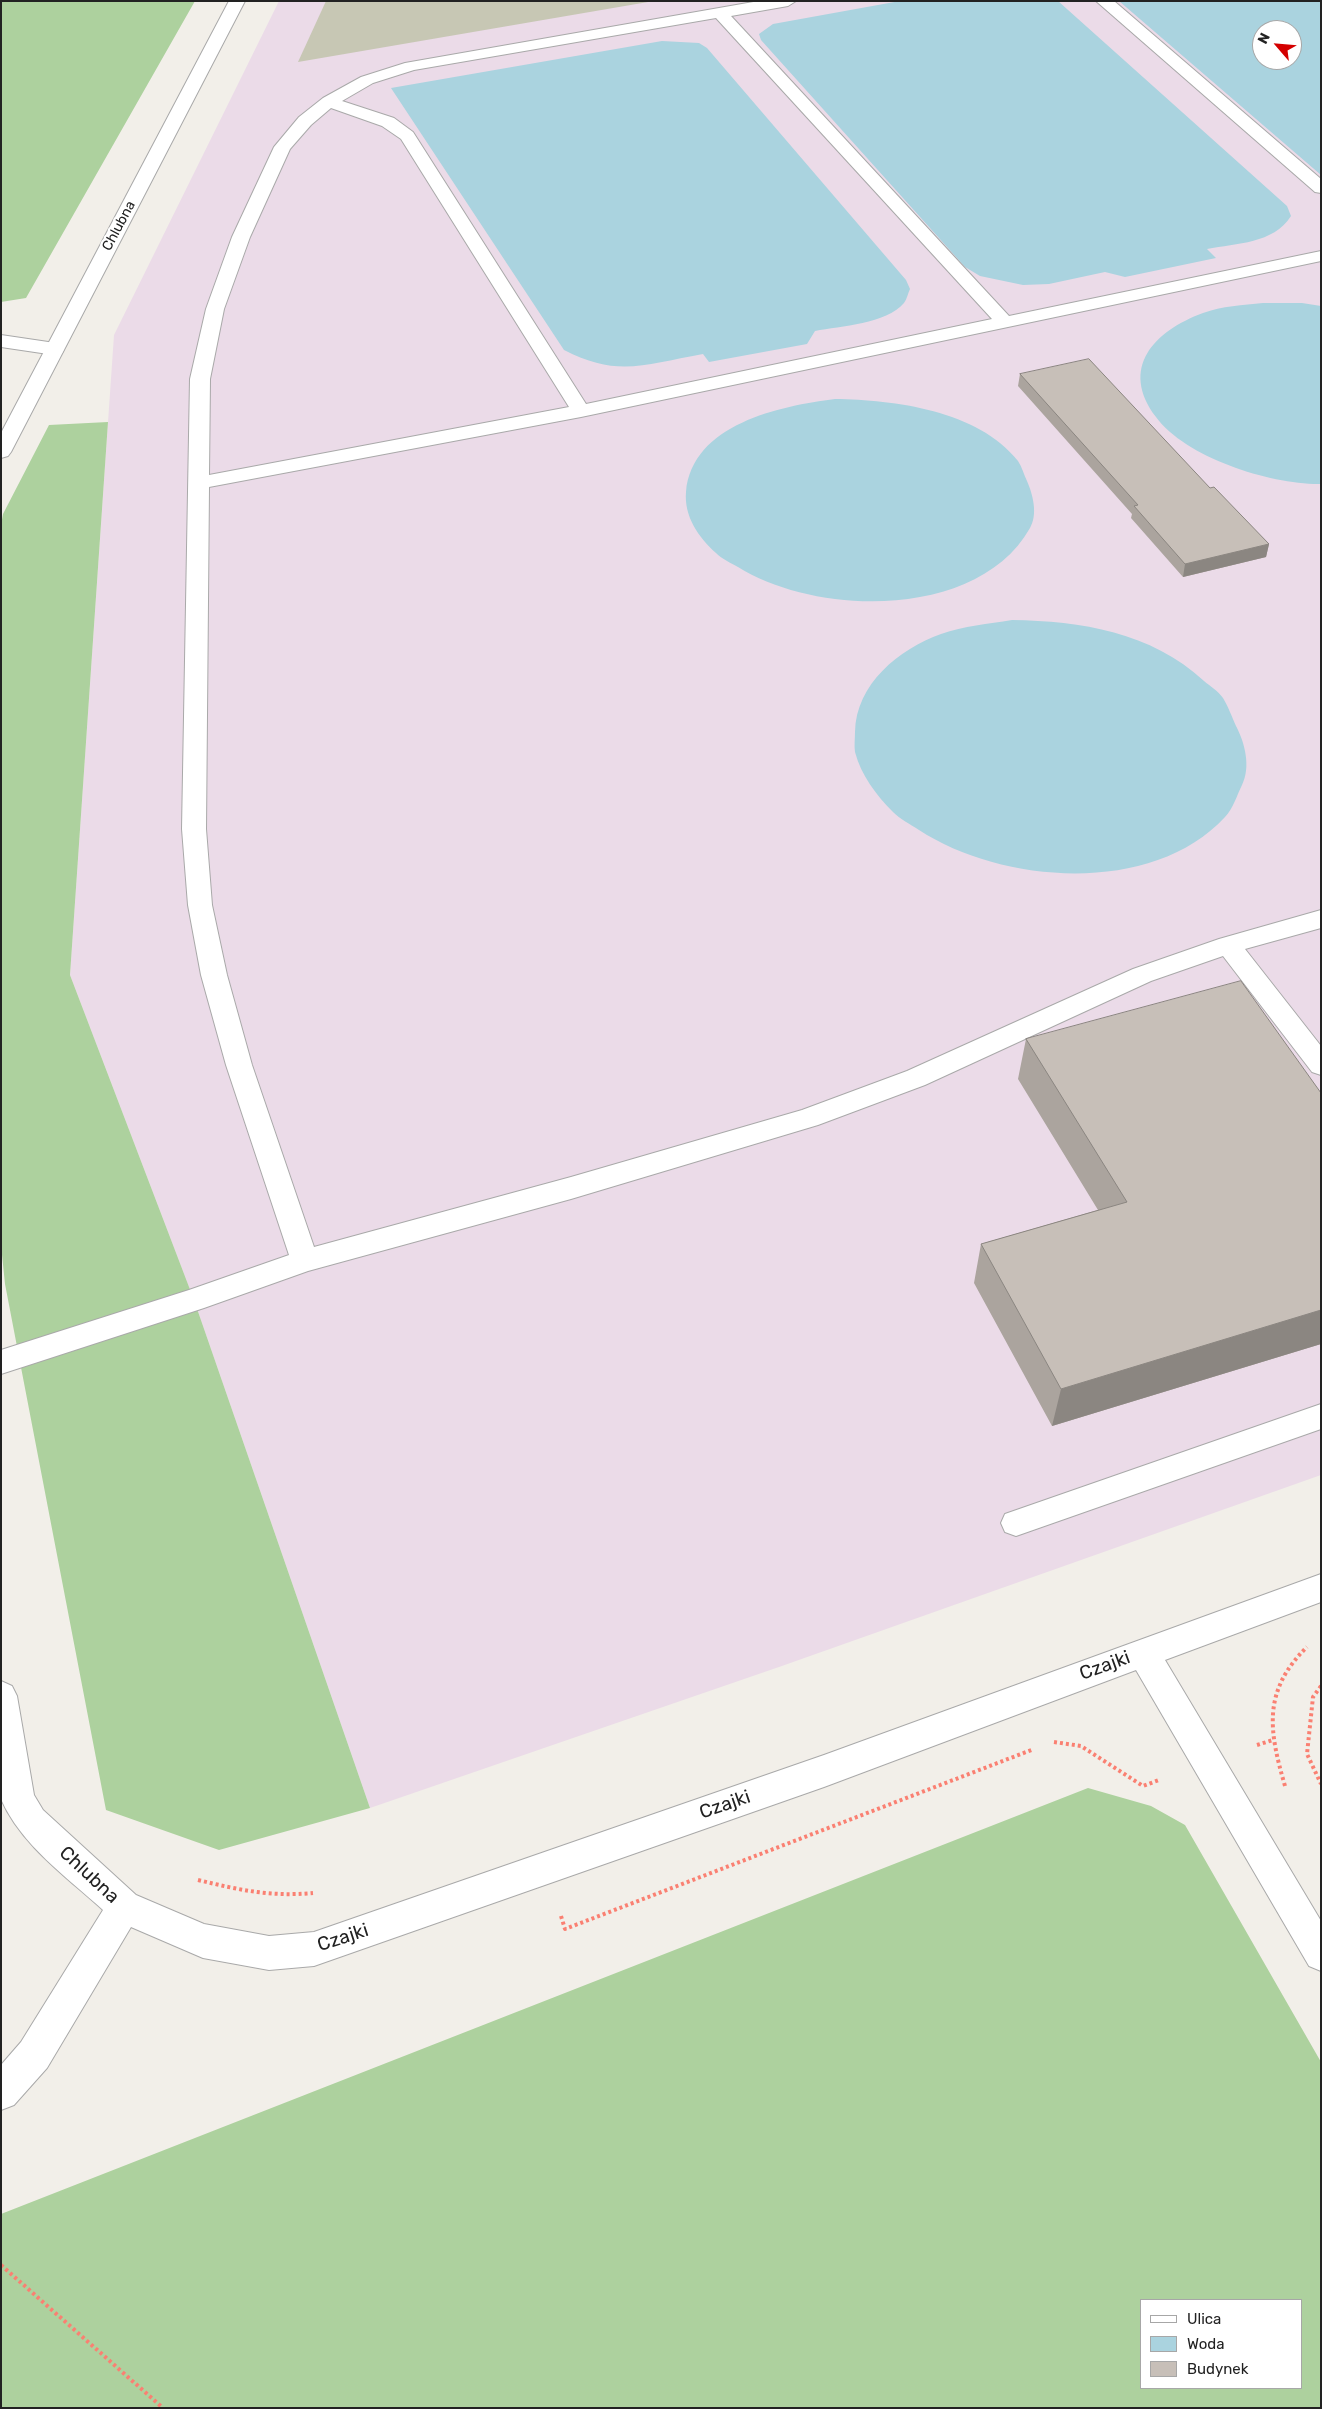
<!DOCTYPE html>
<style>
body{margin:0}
#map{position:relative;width:1322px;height:2409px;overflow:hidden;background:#f2efe9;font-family:Rubik,sans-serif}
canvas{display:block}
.frame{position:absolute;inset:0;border:2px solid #222;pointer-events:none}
.legend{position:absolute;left:1140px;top:2299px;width:162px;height:90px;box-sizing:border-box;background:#fff;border:1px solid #a7a7a7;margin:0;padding:6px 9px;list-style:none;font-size:15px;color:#222}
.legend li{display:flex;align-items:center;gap:10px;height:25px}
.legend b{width:25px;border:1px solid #a7a7a7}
.north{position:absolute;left:1252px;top:20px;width:50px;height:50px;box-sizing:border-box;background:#fff;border:1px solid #a7a7a7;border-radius:50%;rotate:297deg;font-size:14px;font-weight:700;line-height:20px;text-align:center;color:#222}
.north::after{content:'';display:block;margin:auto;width:18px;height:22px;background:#d40000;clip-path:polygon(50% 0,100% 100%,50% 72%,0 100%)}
</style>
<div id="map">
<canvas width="1322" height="2409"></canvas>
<div class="frame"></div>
<ul class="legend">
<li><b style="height:6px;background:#fff"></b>Ulica</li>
<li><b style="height:14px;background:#aad3df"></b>Woda</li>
<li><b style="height:14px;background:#c7bfb8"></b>Budynek</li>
</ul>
<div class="north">N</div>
</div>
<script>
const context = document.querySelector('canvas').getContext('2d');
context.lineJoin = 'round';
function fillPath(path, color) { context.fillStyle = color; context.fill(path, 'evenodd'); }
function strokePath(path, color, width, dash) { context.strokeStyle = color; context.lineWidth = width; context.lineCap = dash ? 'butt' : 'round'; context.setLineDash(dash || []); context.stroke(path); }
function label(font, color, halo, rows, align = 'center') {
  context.font = font + ' Rubik,sans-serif'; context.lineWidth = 4.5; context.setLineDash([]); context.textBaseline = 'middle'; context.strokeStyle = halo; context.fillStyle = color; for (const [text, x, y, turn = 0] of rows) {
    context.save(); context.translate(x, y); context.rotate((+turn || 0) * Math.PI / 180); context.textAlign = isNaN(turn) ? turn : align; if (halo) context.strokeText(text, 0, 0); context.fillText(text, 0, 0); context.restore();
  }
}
fillPath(new Path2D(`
 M279,1H1321V1475L779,1667L370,1808L194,1300L70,975L114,335ZM1262,30H1292V60H1262Z`), '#ebdbe8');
fillPath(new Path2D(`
 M326,1H654L298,62Z`), '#c7c7b4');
fillPath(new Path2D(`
 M1,1H195L26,298L1,302Z
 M108,422L70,975L194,1300L370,1808L219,1850L106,1810L5,1284L1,1245V525L3,514L49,425Z
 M1088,1788L1151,1806L1185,1825L1321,2062V2408H1V2214ZM1141,2300H1301V2388H1141Z`), '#add19e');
fillPath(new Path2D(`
 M900,1H1058L1287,206L1291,216C1273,244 1237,243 1207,249L1216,258L1125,277L1105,272L1049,284L1023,285L980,276L965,267L761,40L759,34L773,24Z
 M1119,1H1321V175ZM1262,30H1292V60H1262Z
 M662,41L699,43L707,48L906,280L910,289C908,293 907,299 904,303C886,324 841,326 815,331L807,344L709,362L703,354C646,364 618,378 564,350L391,88Z
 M1263,303H1302L1321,306V484C1272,485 1186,458 1156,417C1119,368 1154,331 1203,313C1222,306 1243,305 1263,303Z
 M835,399C894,400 978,410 1018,461C1022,467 1024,475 1027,481C1033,495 1038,514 1030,528C979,619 818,617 738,567C731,563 722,559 716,553C698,537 684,516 686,492C692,424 780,406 835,399Z
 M1012,620C1081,621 1151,632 1204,681C1210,686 1218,691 1223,698C1228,706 1232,717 1236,726C1245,743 1251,767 1242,785C1237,795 1233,809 1225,817C1152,896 1002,884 919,830C910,824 900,819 893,812C876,795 861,775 855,752C854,746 855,738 855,732C856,684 899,649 941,634C964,626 988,624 1012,620Z`), '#aad3df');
const service = new Path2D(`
 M759,1H796L788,6L731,16L1009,316L1321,251V261L581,417L209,487L206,829L212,905L227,975L252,1065L314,1247L571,1177L802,1110L907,1071L1133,969L1219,939L1321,910V928L1245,949L1321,1046V1075L1312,1072L1223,956L1151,981L925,1085L818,1125L571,1199L308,1271L204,1308L1,1374V1350L189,1290L289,1255L226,1065L201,975L188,905L182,829L190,379L206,309L232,237L274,147L299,117L323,98L361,77L405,63ZM716,18L992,319L586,404L413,132L394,118L342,101L373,83L414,70ZM331,108L382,126L401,139L569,407L209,475L210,379L224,309L250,237L290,149L311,125Z
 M1096,1H1114L1321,179V193L1315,192Z
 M1,335L55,343L62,345L64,349L62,353L55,355L1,347Z
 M1321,1404V1429L1016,1536L1005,1532L1001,1523L1005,1514Z`);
const minor = new Path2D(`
 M229,1H245L11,452L8,456L1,458V433Z
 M1321,1574V1602L1165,1660L1321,1921V1971L1309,1966L1136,1670L824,1787L314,1966L269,1970L203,1958L131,1927L47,2068L14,2105L1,2110V2065L21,2042L103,1910C67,1877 21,1845 1,1799V1681L12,1686L17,1696L34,1795L43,1810L136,1895L204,1924L269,1936L314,1932L824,1755Z`);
strokePath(service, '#a9a9a9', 2);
strokePath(minor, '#a9a9a9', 2);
strokePath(new Path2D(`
 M1321,1686L1313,1697L1307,1754L1321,1784
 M1054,1742L1081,1746L1143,1786L1159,1780
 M1257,1745L1273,1740
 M1285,1786C1269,1731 1262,1691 1307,1647
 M198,1880C240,1890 270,1897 313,1893
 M561,1916L565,1929L1034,1749
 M1,2265L163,2408`), '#fa8072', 4, [3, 3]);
fillPath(service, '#fff');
fillPath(minor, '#fff');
fillPath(new Path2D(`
 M1020,374L1210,488L1269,544L1266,557L1183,577L1131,518L1132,514L1018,386Z
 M1026,1039L1321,1093V1344L1052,1426L974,1283L981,1244L1098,1210L1018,1079Z`), '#aba49e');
fillPath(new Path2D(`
 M1269,544L1266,557L1183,577L1185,564Z
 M1321,1310V1344L1052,1426L1061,1389Z`), '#8b8681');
const building = new Path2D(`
 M1089,359L1210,488L1214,487L1269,544L1185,564L1134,506L1138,505L1020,374Z
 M1241,981L1321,1093V1310L1061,1389L981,1244L1127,1202L1026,1039Z`);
fillPath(building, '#c7bfb8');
strokePath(building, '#8b8681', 1);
label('14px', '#222', '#fff', [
 ["Chlubna",119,226,-62]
]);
label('19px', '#222', '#fff', [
 ["Czajki",1105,1666,-20],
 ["Czajki",725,1805,-19],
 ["Chlubna",89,1875,43],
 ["Czajki",343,1938,-18]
]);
</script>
